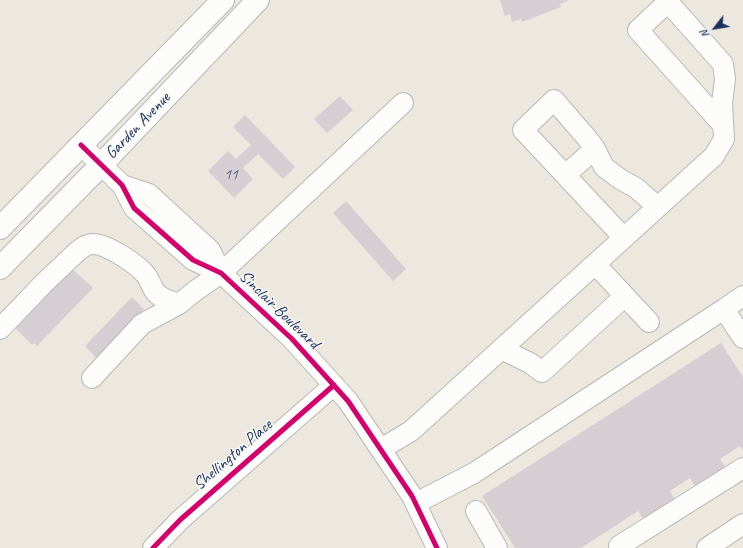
<!DOCTYPE html>
<style>
body{margin:0}
#map{position:relative;width:743px;height:548px;overflow:hidden;background:#ece8df;font-family:Caveat,sans-serif}
canvas{display:block}
.north{position:absolute;left:695px;top:8px;width:40px;height:40px;-webkit-text-stroke:3px #f6f6f2;paint-order:stroke;rotate:239deg;font-size:11px;font-weight:700;line-height:16px;text-align:center;color:#1b2f5e}
.north::after{content:'';display:block;margin:auto;width:14px;height:18px;background:#1b2f5e;clip-path:polygon(50% 0,100% 100%,50% 72%,0 100%)}
</style>
<div id="map">
<canvas width="743" height="548"></canvas>
<div class="north">N</div>
</div>
<script>
const context = document.querySelector('canvas').getContext('2d');
context.lineJoin = 'round';
function fillPath(path, color) { context.fillStyle = color; context.fill(path, 'evenodd'); }
function strokePath(path, color, width, dash) { context.strokeStyle = color; context.lineWidth = width; context.lineCap = dash ? 'butt' : 'round'; context.setLineDash(dash || []); context.stroke(path); }
function label(font, color, halo, rows, align = 'center') {
  context.font = font + ' Caveat,sans-serif'; context.lineWidth = 3; context.setLineDash([]); context.textBaseline = 'middle'; context.strokeStyle = halo; context.fillStyle = color; for (const [text, x, y, turn = 0] of rows) {
    context.save(); context.translate(x, y); context.rotate((+turn || 0) * Math.PI / 180); context.textAlign = isNaN(turn) ? turn : align; if (halo) context.strokeText(text, 0, 0); context.fillText(text, 0, 0); context.restore();
  }
}
fillPath(new Path2D(`
 M500,0H569L560,4L561,7L522,22L521,19L512,22L510,14L505,16Z
 M340,96L353,110L327,133L314,119Z
 M245,115L295,167L283,179L258,154L243,168L253,179L234,198L208,171L228,151L236,159L251,145L233,127Z
 M346,201L406,269L393,281L333,213Z
 M71,268L93,288L37,346L34,343L32,345L13,326Z
 M132,297L144,309L97,359L85,346Z
 M721,343L743,377V451L740,446L720,459L726,468L696,488L690,478L670,491L675,500L644,520L638,511L581,548H515L482,496Z`), '#d5ced3');
const minor = new Path2D(`
 M81,145L122,185L134,208L193,260L221,273L292,339L348,401L412,496L437,548
 M565,175L595,149
 M122,185L149,194L210,250L221,273
 M624,238L523,130L554,100L587,138L595,149L604,167L620,179L636,188L658,207
 M595,264L649,322
 M724,309L743,296
 M0,329L45,282L79,250C83,247 87,244 93,244C107,244 137,264 146,275C150,280 152,289 157,294C163,299 171,302 179,304
 M501,349L530,363L542,372L625,296
 M92,378L142,324L179,304L195,291L221,273L403,103
 M381,449L411,431L714,156L724,139L722,103L725,79L723,64L668,2L638,30L723,125
 M416,503L474,473L724,309L743,338
 M476,511L497,548
 M153,548L180,520L334,385
 M620,548L619,546L743,468
 M707,548L743,524`);
const major = new Path2D(`
 M0,228L223,0
 M0,268L101,165L258,0`);
strokePath(minor, '#b8b8b6', 22);
strokePath(major, '#b8b8b6', 24);
strokePath(minor, '#fcfcfa', 20);
strokePath(major, '#fcfcfa', 22);
strokePath(new Path2D(`
 M81,145L122,185L134,208L193,260L221,273L292,339L348,401L412,496L437,548
 M153,548L180,520L334,385`), '#d6006c', 5);
label('15px', '#4a577b', null, [
 ["11",231,175]
]);
label('17px', '#1b2f5e', '#f6f6f2', [
 ["Garden Avenue",138,126,-46],
 ["Sinclair Boulevard",279,310,44],
 ["Shellington Place",233,455,-41]
]);
</script>
